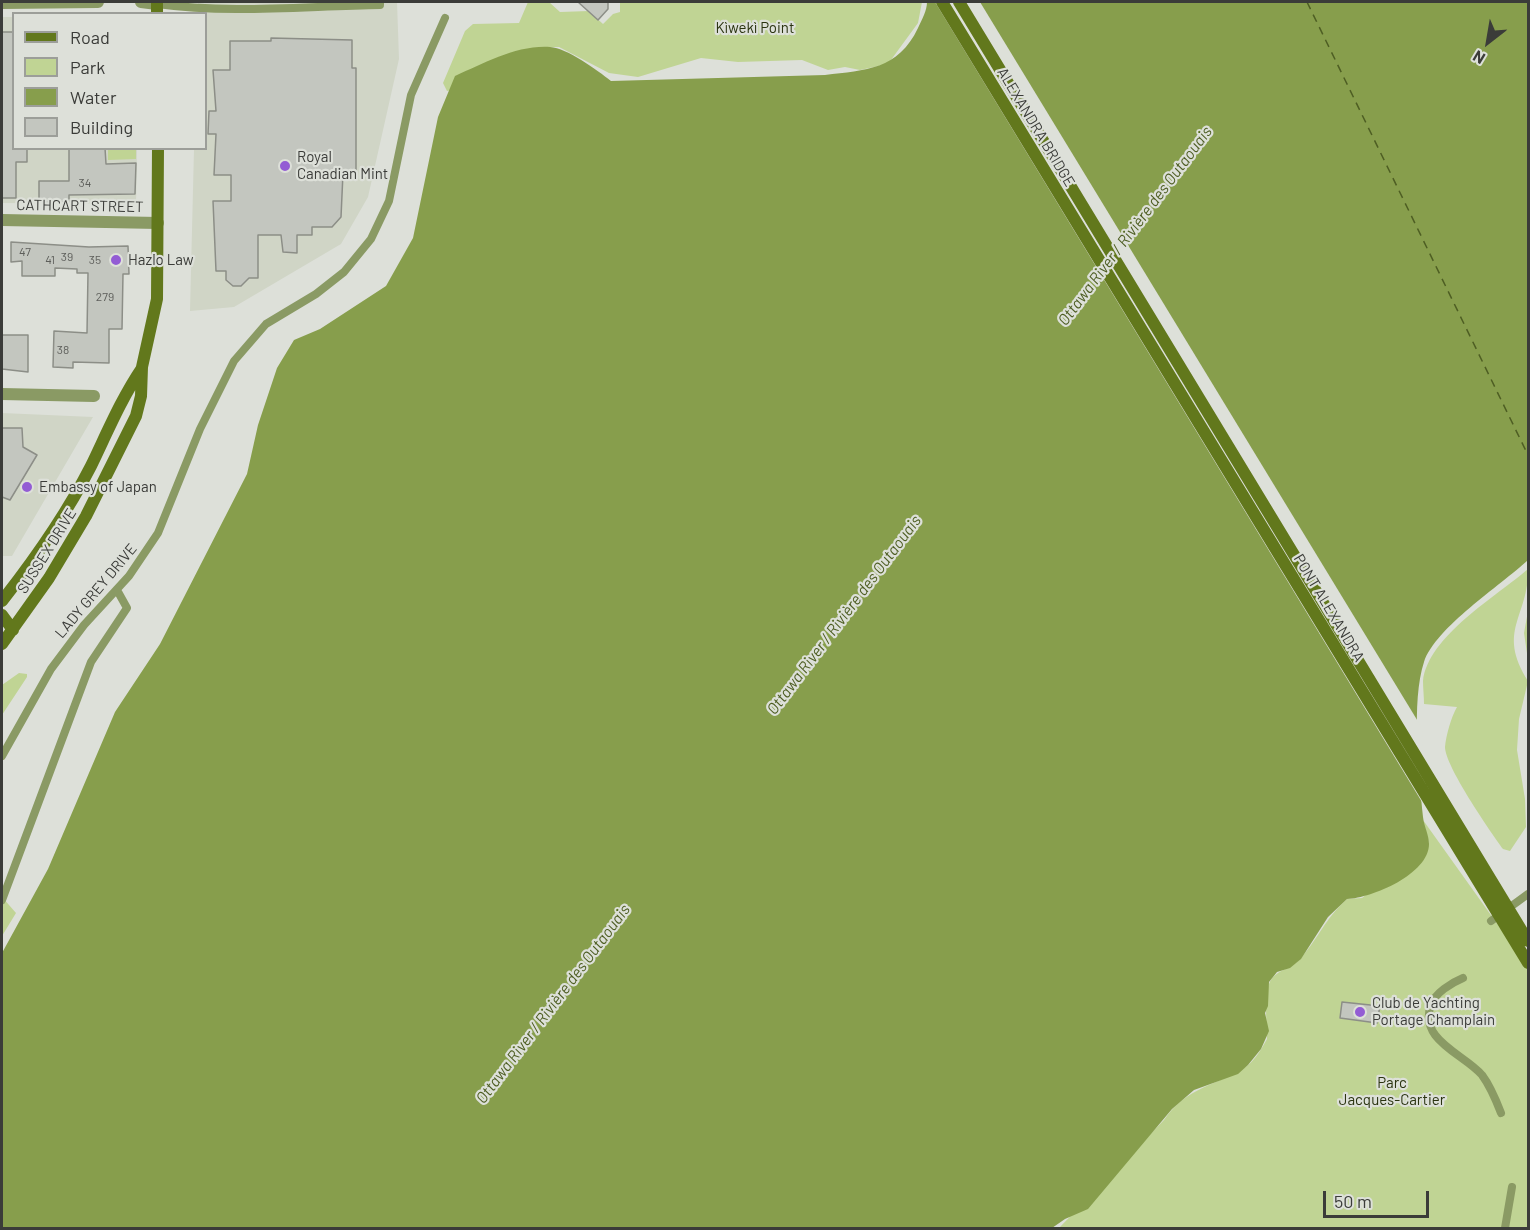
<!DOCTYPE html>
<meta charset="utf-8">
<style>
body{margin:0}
#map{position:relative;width:1530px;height:1230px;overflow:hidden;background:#dde0d9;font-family:Barlow,sans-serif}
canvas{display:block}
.frame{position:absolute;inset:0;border:3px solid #3b3c39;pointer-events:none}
.legend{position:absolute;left:12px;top:12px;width:195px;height:138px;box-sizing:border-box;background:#dde0d9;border:2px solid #9c9e99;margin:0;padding:8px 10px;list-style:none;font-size:18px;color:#3b3c39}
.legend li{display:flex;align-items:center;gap:12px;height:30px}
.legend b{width:30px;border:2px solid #9c9e99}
.north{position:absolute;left:1458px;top:12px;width:60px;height:60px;-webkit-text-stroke:4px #dde0d9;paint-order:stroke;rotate:211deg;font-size:16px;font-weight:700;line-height:24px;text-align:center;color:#3b3c39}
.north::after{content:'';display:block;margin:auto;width:21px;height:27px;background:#3b3c39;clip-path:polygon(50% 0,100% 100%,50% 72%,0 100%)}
.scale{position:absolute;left:1323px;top:1191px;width:106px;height:27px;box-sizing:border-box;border:3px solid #3b3c39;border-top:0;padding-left:8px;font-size:18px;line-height:21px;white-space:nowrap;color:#3b3c39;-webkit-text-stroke:4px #dde0d9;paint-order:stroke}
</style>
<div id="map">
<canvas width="1530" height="1230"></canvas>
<div class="frame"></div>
<ul class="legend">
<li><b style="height:8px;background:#62781c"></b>Road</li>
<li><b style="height:16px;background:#c0d494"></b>Park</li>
<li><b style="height:16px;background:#879e4c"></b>Water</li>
<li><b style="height:16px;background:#c3c6bf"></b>Building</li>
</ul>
<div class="north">N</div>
<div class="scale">50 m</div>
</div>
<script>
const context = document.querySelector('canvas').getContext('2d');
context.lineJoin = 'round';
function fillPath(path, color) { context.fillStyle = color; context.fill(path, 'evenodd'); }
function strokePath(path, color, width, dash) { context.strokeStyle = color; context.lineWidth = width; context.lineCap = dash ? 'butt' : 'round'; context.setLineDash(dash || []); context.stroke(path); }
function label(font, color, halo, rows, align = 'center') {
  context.font = font + ' Barlow,sans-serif'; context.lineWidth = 4.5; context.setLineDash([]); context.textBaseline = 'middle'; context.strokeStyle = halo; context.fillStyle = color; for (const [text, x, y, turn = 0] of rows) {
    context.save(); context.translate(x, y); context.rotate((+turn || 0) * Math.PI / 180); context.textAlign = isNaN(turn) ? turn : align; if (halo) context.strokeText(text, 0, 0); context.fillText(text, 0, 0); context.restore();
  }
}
fillPath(new Path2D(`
 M198,2H397L399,59L368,197L341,244L234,307L190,311L194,149L206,148V14L198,13Z
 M2,17H13L14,148L137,149L136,204L2,203Z
 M2,413L93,417L12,556H2Z`), '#d0d5c6');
fillPath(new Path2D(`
 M528,2H549L560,12L589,11L603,24L613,14L620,12V2H922L918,23L888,64L860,70L845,67L828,70L802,60L738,62L701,58L638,77L609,73L559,47H547L469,76L454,90L447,91L443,83L465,31L473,24L519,23Z
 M108,149H136V159L108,160Z
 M1528,569C1529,617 1496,630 1528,681L1519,719L1517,750L1525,799L1526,827L1510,851L1503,849C1490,831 1445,766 1445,747C1446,736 1451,717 1457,707L1424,704C1424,697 1423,688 1423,681C1428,636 1497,596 1528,569Z
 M1528,611V660L1524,633Z
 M19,673L27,674V677L2,715V685Z
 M1423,820L1528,967V1228H1059L1164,1120C1187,1086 1217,1086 1247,1066C1255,1060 1262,1048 1267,1039C1267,1024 1264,996 1269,984C1275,969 1291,970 1301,958C1319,937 1325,919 1347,899L1362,898L1429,843Z
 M2,897L16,913L2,936Z`), '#c0d494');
fillPath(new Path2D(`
 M927,2H1528V560C1500,586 1436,627 1424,662C1411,701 1419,775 1423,817C1424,826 1429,835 1429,844C1429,874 1372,898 1347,899L1328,917L1301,959L1290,968L1277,972L1269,982L1268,1006L1265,1013L1269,1031L1261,1049L1248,1065L1238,1074L1194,1090L1172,1109L1088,1209L1065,1219L1052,1228H2V953L48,869L115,712L160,644L247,474L258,425L277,368L294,340L320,329L386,286L413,238L438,117L455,76C485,63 516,45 550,47C567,48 597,70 611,81L825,75C866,70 898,70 918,28C922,19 927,11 927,2Z`), '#879e4c');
fillPath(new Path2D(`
 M935,2H980L1422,728L1425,807Z`), '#dde0d9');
strokePath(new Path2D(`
 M1307,2L1528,455`), '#4e5e23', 1.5, [8, 6]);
const building = new Path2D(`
 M578,2H608V9L598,20Z
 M2,32H14V148H27V162H16V198H2Z
 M271,38L352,40V68H356V173H343L341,217L332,227H312V235H297V253L283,252L281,235H258V278H249L241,286H233L226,280V271H216L213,201H231V175H214L216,134H208L209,111H216L213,70H230V41H271Z
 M69,148H105L106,164L136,163L135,194L69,195V202H39V181H69Z
 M11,242L89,247L128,246L129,274H123L122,329H109V363L73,362V368L53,367L54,331L87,333L88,273H77V269L55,268V276H22V261L11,262Z
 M2,335H28V372L2,369Z
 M2,428H22L23,447L37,455L10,500L2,497Z
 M1342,1002L1380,1006L1377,1023L1340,1018Z`);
fillPath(building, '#c3c6bf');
strokePath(building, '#8c8e87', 1.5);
strokePath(new Path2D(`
 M157,4C230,14 306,6 380,5V2
 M2,756L51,669L84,625L129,576L158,533L200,429L234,361L266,324L316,294L344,272L371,239L389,201L411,95L445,18
 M2,900L91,662L127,608L117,590
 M1491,921L1528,894
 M1463,978C1451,983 1435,993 1431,1005C1418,1040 1464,1054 1482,1075C1491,1087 1496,1100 1501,1113
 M1505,1228L1512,1187`), '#8a9a64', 8);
strokePath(new Path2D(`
 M141,2L157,4
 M2,3L98,2
 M2,220L158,223
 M2,394L94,396`), '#8a9a64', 12);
strokePath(new Path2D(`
 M157,2V14
 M942,2L1528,963
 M959,2L1528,941
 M2,601C35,559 66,515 91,466C107,433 121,399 142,368
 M2,615L13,630
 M2,644L49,578L86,516L136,416L141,396L142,367L157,299L158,148`), '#62781c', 12);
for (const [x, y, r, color] of [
 [285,166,6,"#935cd4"],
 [116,260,6,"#935cd4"],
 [27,487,6,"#935cd4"],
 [1360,1012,6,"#935cd4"]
]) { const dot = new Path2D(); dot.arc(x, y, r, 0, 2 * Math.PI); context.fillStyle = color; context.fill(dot); strokePath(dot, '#dde0d9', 2); }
label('12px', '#5d5e5a', null, [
 ["34",85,183],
 ["47",25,252],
 ["39",67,257],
 ["41",50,260],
 ["35",95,260],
 ["279",105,297],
 ["38",63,350]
]);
label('15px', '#2a3310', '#dde0d9', [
 ["Kìwekì Point",755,28],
 ["Parc",1392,1083],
 ["Jacques-Cartier",1392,1100]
]);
label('15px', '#3b3c39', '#dde0d9', [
 ["ALEXANDRA BRIDGE",1036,127,59],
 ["CATHCART STREET",80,206,1],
 ["SUSSEX DRIVE",47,551,-58],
 ["LADY GREY DRIVE",96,591,-50],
 ["PONT ALEXANDRA",1329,608,59]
]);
label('15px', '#3b3c39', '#dde0d9', [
 ["Royal",297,157],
 ["Canadian Mint",297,174],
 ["Hazlo Law",128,260],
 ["Embassy of Japan",39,487],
 ["Club de Yachting",1372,1003],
 ["Portage Champlain",1372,1020]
], 'left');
label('italic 16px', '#4e5e23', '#dde0d9', [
 ["Ottawa River / Rivière des Outaouais",1135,226,-53],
 ["Ottawa River / Rivière des Outaouais",844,615,-53],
 ["Ottawa River / Rivière des Outaouais",553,1004,-53]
]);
</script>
